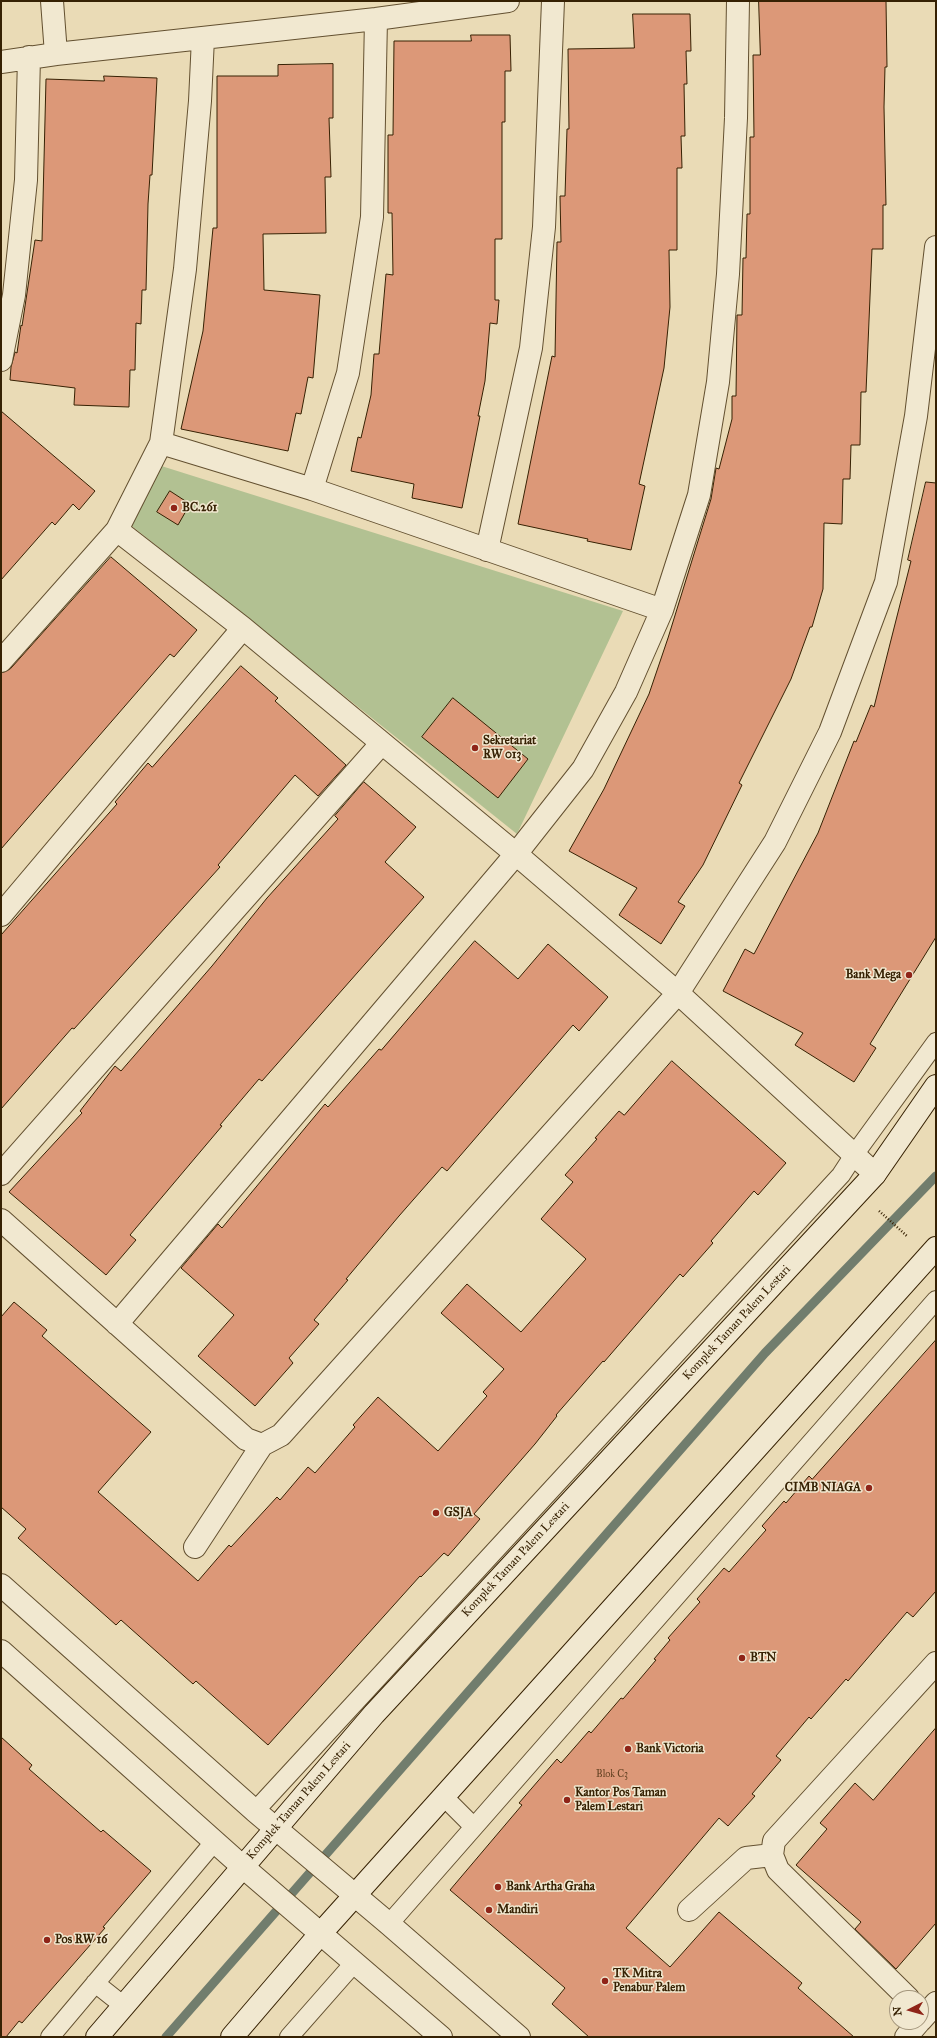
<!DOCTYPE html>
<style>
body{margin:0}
#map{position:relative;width:937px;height:2038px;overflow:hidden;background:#eadbb6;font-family:"IM FELL Great Primer",serif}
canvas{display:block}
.frame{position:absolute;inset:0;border:2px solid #362103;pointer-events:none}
.north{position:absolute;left:889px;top:1990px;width:40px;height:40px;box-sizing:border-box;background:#f1e8d0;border:1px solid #a6987e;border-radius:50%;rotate:264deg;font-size:11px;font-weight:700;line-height:16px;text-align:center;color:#362103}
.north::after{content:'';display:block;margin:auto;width:14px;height:18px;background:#8f2418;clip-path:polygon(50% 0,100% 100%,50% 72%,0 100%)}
</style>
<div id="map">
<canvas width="937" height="2038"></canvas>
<div class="frame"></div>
<div class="north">N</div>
</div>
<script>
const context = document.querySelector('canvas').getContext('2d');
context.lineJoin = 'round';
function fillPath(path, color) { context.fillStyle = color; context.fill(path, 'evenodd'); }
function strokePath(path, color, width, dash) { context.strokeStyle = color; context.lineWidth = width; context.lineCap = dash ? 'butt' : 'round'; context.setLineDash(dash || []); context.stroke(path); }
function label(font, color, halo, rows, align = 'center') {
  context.font = font + ' "IM FELL Great Primer",serif'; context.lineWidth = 3; context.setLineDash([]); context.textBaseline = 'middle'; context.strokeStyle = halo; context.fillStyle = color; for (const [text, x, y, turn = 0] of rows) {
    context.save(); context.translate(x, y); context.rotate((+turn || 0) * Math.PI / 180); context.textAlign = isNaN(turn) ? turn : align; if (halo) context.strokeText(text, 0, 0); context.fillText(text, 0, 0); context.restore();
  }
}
fillPath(new Path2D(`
 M155,464L623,611L517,834L123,519Z`), '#b2c192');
strokePath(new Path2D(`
 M166,2037L765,1353L936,1176`), '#717d6d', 9);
const building = new Path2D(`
 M759,1H886L887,67H885L884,107L886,205H883V249H872L866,392H861L860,445H851L850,479H843L842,524L824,523L823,589L812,627H810L791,679L739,783L742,785L703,865L678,902L685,906L661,944L619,915L637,888L569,851L604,789L649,694L668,638L711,499L716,468L719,469L732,419V396H736L737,315H742L743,258H746L747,214H750V137H754L753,55H760Z
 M633,14H690L691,51H686L687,84H684L685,136H681L682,168H677V250H669L670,307L664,368L639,484L645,486L631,550L587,541L588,539L518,524L552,356L555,357L557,242H561L560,196H565L567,129H569L568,49L634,48Z
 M471,35H510L511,71H505V122H502V239H495V300H499L497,324L490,323L485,381L478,416H480L462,508L412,498L414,484L351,471L358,437L361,438L371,395L374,354H379L386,274L393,275L392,213H388V135H393L394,41H471Z
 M333,64V118H329L331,177H325L326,233L263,234L264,290L320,295L313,378L308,377L301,414L296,413L288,451L181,429L203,331L213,228H217V76H278V65Z
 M104,76L157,78L152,175H150L148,204L146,290H142L141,324L136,323L135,370H130L129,407L74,405L75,388L10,380L11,367L15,352L17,353L21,325L22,326L35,240L42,241L46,79L104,81Z
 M1,411L95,491L79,510L73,504L55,525L52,522L1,580Z
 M926,482L936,483V937L870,1044L876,1048L854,1082L795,1045L803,1033L723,991L745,949L754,954L818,833L854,741L856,742L871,705L874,707L911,561L908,560Z
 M170,491L190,504L178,525L157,512Z
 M111,557L197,630L174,657L170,654L1,849V673L10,669Z
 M241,666L278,698L275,701L346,765L318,796L295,775L218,865L220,867L74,1029L72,1028L1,1109V935L117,804L115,802L148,763L152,767Z
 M453,698L528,759L498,798L422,737Z
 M364,782L416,827L385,862L424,897L262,1081L259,1079L220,1125L222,1126L130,1235L136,1240L106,1275L9,1192L82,1113L80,1111L115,1066L121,1071L212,966L267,898L338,819L335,816Z
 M475,941L518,979L548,944L608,997L579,1031L573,1025L447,1171L442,1167L399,1216L346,1279L348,1280L314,1320L319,1324L289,1358L293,1363L255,1406L198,1356L234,1315L181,1268L218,1224L222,1228L325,1104L328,1107L379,1049L381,1050Z
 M672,1061L786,1163L758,1195L754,1191L711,1241L713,1243L683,1277L680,1274L604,1362L603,1361L556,1415L557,1416L535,1444L474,1514L480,1519L448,1556L444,1553L421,1577L420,1576L268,1745L196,1681L193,1684L121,1620L116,1625L18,1538L26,1529L1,1507V1317L14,1302L47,1330L42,1336L151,1432L98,1492L198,1581L229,1545L231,1547L277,1497L280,1500L308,1467L315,1473L355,1427L353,1425L378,1397L438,1451L487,1396L483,1392L504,1369L441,1313L467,1284L521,1332L586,1259L541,1219L573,1182L565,1175L597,1139L595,1138L619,1111L624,1115Z
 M936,1340V1591L913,1617L907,1612L848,1681L846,1679L811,1719L809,1717L776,1756L781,1760L752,1794L755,1796L728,1826L719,1818L626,1928L670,1967L719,1912L802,1983L798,1988L854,2037H589L552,2004L565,1988L450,1890L522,1805L519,1803L557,1759L561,1763L589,1731L591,1733L621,1698L623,1699L656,1660L654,1659L670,1640L668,1638L700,1602L697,1599L724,1568L729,1572L766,1530L762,1526L784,1501L786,1503L809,1476L812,1479Z
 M936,1728V1923L896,1969L855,1929L861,1922L796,1865L827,1829L820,1823L855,1783L873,1800Z
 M1,1737L32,1765L29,1769L101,1832L103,1830L151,1871L103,1927L105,1928L22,2023L19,2021L6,2037H1Z`);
fillPath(building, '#dc9878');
strokePath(building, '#362103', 1);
const lane = new Path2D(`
 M443,1796L474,1827
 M255,1811L841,1175L854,1155L936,1042
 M389,1924L936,1300
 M95,1983L124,2006
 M50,2037L215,1841
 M289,2037L355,1962`);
const street = new Path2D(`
 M52,1L56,54
 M1,62L56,54L376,19L508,1
 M1,360L14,295L26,180L29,57
 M161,443L312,489L662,610
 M312,489L348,373L372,217L376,19
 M117,530L243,628L516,854L678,993L875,1174
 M487,550L531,348L544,227L553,1
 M1,661L117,530L161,443L185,269L200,101L203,38
 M1,915L243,628
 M1,1174L381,744
 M1,1220L246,1439L262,1445
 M117,1324L516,854L583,769L626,692L662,610L699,495L718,382L728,274L736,118L738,1
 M195,1547L262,1445L281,1435L678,993L775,842L830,732L886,582L916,416L936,247
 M1,1585L255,1811L389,1924L519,2037
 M1,1651L243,1867L441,2037
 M689,1910L746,1858L772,1855
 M908,1998L778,1870L772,1855L774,1841L936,1663
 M921,2020L936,2003
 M906,2037L919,2022`);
const secondary = new Path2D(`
 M97,2037L374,1714L875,1174L936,1086
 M232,2037L321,1933L936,1248`);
strokePath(lane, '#635030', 20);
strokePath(street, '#635030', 24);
strokePath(secondary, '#362103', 24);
strokePath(new Path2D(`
 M879,1211L908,1237`), '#362103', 2.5, [1, 2]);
strokePath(lane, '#f1e8d0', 18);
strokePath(street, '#f1e8d0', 22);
strokePath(secondary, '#f1e8d0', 22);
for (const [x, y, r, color] of [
 [174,508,4,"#8f2418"],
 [475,748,4,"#8f2418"],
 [909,975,4,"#8f2418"],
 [869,1488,4,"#8f2418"],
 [436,1513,4,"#8f2418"],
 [742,1658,4,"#8f2418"],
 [628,1749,4,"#8f2418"],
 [567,1800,4,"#8f2418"],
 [498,1887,4,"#8f2418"],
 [489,1910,4,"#8f2418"],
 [47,1940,4,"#8f2418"],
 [605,1981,4,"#8f2418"]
]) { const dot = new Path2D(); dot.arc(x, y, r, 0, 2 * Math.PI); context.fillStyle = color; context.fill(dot); strokePath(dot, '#f1e8d0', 1.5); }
label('10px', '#603f20', null, [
 ["Blok C3",612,1775]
]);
label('bold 12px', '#362103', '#f1e8d0', [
 ["BC.261",182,508],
 ["Sekretariat",483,741],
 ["RW 013",483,755],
 ["Bank Mega",901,975,"right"],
 ["CIMB NIAGA",861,1488,"right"],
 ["GSJA",444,1513],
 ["BTN",750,1658],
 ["Bank Victoria",636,1749],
 ["Kantor Pos Taman",575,1793],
 ["Palem Lestari",575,1807],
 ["Bank Artha Graha",506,1887],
 ["Mandiri",497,1910],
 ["Pos RW 16",55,1940],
 ["TK Mitra",613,1974],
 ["Penabur Palem",613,1988]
], 'left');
label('12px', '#362103', '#f1e8d0', [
 ["Komplek Taman Palem Lestari",737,1323,-47],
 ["Komplek Taman Palem Lestari",516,1560,-47],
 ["Komplek Taman Palem Lestari",299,1801,-49]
]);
</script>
